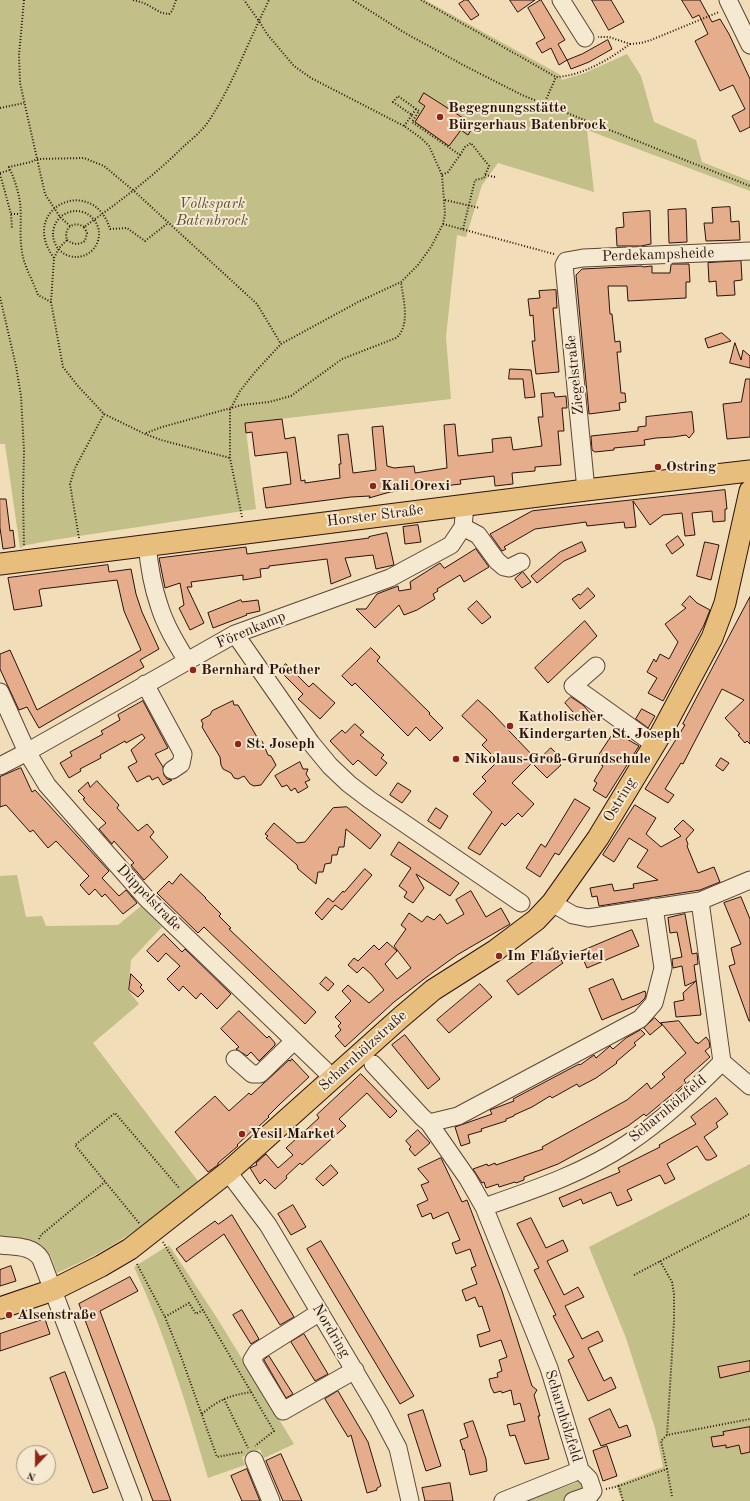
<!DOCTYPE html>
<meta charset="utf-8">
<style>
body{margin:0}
#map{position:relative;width:750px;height:1501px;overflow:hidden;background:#f1ddb8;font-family:"Old Standard TT",serif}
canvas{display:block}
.north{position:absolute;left:16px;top:1445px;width:40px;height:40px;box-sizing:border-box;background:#f6e9d1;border:1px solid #a59382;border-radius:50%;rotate:202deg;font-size:11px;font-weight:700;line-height:16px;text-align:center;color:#2b130b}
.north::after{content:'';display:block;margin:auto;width:14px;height:18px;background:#8f2418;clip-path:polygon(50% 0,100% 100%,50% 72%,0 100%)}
</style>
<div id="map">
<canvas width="750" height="1501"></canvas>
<div class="north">N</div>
</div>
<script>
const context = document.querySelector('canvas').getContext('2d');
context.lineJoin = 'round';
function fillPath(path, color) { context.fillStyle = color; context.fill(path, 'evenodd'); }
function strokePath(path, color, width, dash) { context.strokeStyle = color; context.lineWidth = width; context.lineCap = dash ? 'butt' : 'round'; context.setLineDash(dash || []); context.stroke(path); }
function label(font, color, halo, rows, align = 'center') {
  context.font = font + ' "Old Standard TT",serif'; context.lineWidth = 4; context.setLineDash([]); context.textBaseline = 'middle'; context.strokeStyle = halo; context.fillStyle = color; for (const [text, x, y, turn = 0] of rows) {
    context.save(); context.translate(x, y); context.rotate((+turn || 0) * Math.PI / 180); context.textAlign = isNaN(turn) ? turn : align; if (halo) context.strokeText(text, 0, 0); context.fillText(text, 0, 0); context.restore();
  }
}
fillPath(new Path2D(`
 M0,0H425L559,74L562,80L585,73L627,54L641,76L654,122L696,140L702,162L750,181V191L587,130L594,192L498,163L482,185L466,237L457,235L446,337L451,399L245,423L256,509L53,540L27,545L20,548L5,444H0Z
 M17,875L26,917L42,916L46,926L118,925L141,906L162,927L131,960L128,990L139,1004L93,1043L198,1181C173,1201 149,1222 122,1239C101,1253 79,1263 57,1273L50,1254L38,1245L0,1239V876Z
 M750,1164V1501H622L616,1485L663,1467L655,1428L626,1338L589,1247Z
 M169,1245L217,1318L294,1444L264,1458L260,1449L242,1457L245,1465L208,1478C187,1407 166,1335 134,1267Z
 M586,1479L589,1489L566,1501H527Z`), '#c2bf89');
const building = new Path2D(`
 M465,0H468L479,15L471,20L459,4Z
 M510,0H535L518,12Z
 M541,0L565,40L558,44L567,60L559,65L551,48L542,53L536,43L545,38L528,8Z
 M592,0H611L624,22L609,30Z
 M682,0H700L712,22L720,19L729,34L750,79V127L740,132L732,116L745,109L733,85L720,91L695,41L708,34L699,15L693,18Z
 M608,40L612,49L589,62L571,69L567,60L582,54Z
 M424,93L474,125L468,135L461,130L449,146L415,122L425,106L419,102Z
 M730,207L731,222L739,221L740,240L706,241L704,223H713L712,208Z
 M686,209L687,242L669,243L668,210Z
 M650,211L651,244L641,246H617L616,228L624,227L623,213Z
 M741,261L742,280L734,281L735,295L717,296L716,281L709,282L708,263Z
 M672,264H689L690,282H686V298L628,301L627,286H608L610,314H612L615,342L620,341L621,352H617L621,393H625L626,402L619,403L620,410L589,414L576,275L582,269L642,266L643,267L652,266V273H670L671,265Z
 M556,290L557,308H553L559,372L536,374L532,341H535L533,315L530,316L528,299L540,298L539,291Z
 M722,333L731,341L708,348L705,339Z
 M735,343L741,360L743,350L750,356V368L730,363Z
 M510,369L531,370L535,397L525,398L523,379H509Z
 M746,379H750V437L727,439L723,404L741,402Z
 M554,393L555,397L566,396L567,408H562L564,431H558L561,465L535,467V471L512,473L513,484L495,486L494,476L460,480L461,484L390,492L369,498L370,496L351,497L266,508L263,488L291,484L287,452L255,456L252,432L246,433L245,423L282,419L285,439L295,437L301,481L305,480V483L340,478L339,464H341L338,435L348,434L353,473L376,470L372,427L383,426L387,466L394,468L414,466L415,473L447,468L444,425L455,424L458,456L493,452L492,439L511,437L513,450L542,446L538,417H543L541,394Z
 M692,412L694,432L689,438L686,435L673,437L656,438L644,440L645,445L614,448V450L595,452L592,450L591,436L638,431V427L646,426V417Z
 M725,490L727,509H725V521L713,522L712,511L692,513L695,535L685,536L682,513L663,515L650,525L633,501L636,527L625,528L624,522L587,526L586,522L535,529L504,547L506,549L502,551L490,534L532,511Z
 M0,499H6L10,531L13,530L15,547L3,549L0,528Z
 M418,525L421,542L405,544L403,527Z
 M387,533L394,565L376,569L373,555L345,558L351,576L331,584L327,559L269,566V568L260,569L261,577L243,580V575L191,582L192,587H187L204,623L190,630L179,608L184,605L180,583L165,588L159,558L246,547L247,554L369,538V537Z
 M678,536L684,545L672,554L666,545Z
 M582,542L586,551L564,561L537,583L531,576L560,552Z
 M705,542L719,545L711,580L697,576Z
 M476,549L489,567L464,582L460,575L437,589L438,591L433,594L435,599L417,610L404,615L399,605L375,628L356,609H366L377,594L398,586L399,591L411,589L410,582L440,563L444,568Z
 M108,565L109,572L131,569L136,594L142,612L159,649L140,660L144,667L39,728L27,707L19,710L0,669V654L10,650L37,710L141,650L124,611L117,580L41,589L39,590L42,606L14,610L8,578Z
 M523,572L531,582L522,588L515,579Z
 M588,588L595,596L580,609L572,599L579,594L580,595Z
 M690,596L697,603L710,610L704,625L663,701L648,693L657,678L647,672L654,659L656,662L660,654L669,659L678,642L665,624L686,608L682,605Z
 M750,597V744L747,741L745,743L738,735L740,734L725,718L744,700L722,689L683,764L681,763L665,789L674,795L668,803L645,789L685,725L683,724Z
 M241,600L242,602L258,600L260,611L246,614L247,615L213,628L208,613Z
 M477,601L491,617L482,624L468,609Z
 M585,621L597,636L548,683L535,668Z
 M371,648L380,657L377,661L430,713L429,714L443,728L430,741L416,727L408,736L355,683L352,686L342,676Z
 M286,664L309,687L313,683L335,703L320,719L298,699L303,694L279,670Z
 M571,697L583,705L591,714L582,722L565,703Z
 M478,700L490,711L536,759L512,783L534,804L522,817L518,813L505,826L502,823L480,855L468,848L492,812L473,794L486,781L482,777L498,761L482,745L487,740L462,716Z
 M143,701L168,748L155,754L163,767L164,775L167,779L172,780L163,785L158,777L152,780L150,776H148L137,782L128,767L137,762L131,750L145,738L142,734L126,743L125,741L100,755L101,758L80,769L81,771L69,778L60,763L72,756L70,752L103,734L101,731L120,720L118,715Z
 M233,701L234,705H238L257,737L262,741L268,755L271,756L276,765L261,785L254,786L250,784L244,776L238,779L234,778L231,773L223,769L221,765L220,757L202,727L203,724L201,720L210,715L212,711Z
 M642,709L655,716L648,728L636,719Z
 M355,724L364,732L360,735L384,755L381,758L387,763L376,776L358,760L353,765L330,741L342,730L345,733Z
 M613,734L624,740L625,738L639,746L606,798L593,790L597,783L594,781L603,766L595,761Z
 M551,748L559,756L555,760L561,765L547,778L534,765Z
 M721,758L729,763L723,771L716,766Z
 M300,762L303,769H308L306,774L310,780L305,782L308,787L298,793L295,788L291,791L287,785L282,787L275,776Z
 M21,768L32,792L35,790L109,871L102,878L119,896L126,890L137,903L123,914L105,894L102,897L95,889L89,895L80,885L89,876L56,841L48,848L33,830L30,832L6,805L0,807V777Z
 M97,781L119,805L117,808L138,831L147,824L154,832L150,837L168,857L144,880L131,865L134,863L122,850L114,841L112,844L99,829L106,823L87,804L83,799L85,798L78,791L88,782L90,787Z
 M398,783L411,791L402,803L390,795Z
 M575,799L590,808L559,855L555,853L540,877L526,868L541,844L545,847Z
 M635,805L656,818L646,834L661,847L681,836L674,829L683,820L694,830L686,839L688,844L687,846L698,873L714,867L720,882L700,890L599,906L597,896L592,897L590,888L612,884L614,891L634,888L633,884L658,880L637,867L648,850L629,838L614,862L603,855Z
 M347,807L381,835L370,849L346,829L344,847H339L337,855H332L331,863L325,864L323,872H318L316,884L298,869L297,865L266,838L268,836L265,834L274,823L297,843L305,842L333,808Z
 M436,808L448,816L440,829L428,821Z
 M399,842L459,883L450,896L416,874L424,888L413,903L404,897L407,892L399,886L411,868L391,855Z
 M365,869L372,875L342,910L335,905L322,920L315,913L328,898L333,902L343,891L344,892Z
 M181,874L206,898H205L221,914L219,916L231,928L229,929L316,1012L305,1024L204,927L198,933L157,893L169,881L172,884Z
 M471,891L486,917L501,908L510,924L457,955L432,973L394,1002L345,1047L335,1036L341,1030L338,1026L341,1023L335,1017L351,1001L342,991L348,985L369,1003L384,990L371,974L363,967L357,973L348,965L354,958L358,961L374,945L379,950L387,942L397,951L385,964L397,979L411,968L394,946L406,929L401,925L409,913L422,922L427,916L434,920L440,914L447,924L464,914L456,900Z
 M741,897L750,919V1021H749L729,966L735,964L731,948L741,944L724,903Z
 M685,914L692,954L697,953L698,964L694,965L701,1015L676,1017L674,1002L684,1000L683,993L696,981L685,986L682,966L673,968L672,959L682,957L677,932L670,933L668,918Z
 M632,930L639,946L587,968L580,952Z
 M164,934L182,952L185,949L231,994L217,1009L201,993L196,999L183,986L179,991L167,979L180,966L166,953L158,962L147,951Z
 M553,948L563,963L518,995L507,981Z
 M131,974L142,985L140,987L144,991L138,997L129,990Z
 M326,977L334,984L328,991L320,984Z
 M613,979L622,1000L645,991L646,994L645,998L639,1004L602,1020L589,989Z
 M480,984L492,997L449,1033L437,1020Z
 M239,1011L267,1038L269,1036L275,1043V1045L259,1061L251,1052L247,1056L236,1049L239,1047L221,1029Z
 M655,1018L662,1025L650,1035L644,1028Z
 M679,1021L696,1043L697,1042L698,1044L706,1037L709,1041L710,1047L705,1051L710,1057L684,1080L686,1083L682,1086L646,1116L644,1114L628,1126L558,1164L524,1177V1180L516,1183L515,1182L499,1187L498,1184L486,1188L484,1182L482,1183L473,1169L487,1164L488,1166L495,1163L496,1165L543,1149L542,1147L627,1100L647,1083L651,1089L665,1077L662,1074L686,1053L661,1023Z
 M641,1030L645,1034L634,1043L636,1045L616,1062L617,1063L596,1078L579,1087L577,1084L552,1098L550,1096L532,1107L514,1115V1116L506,1119V1121L481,1129L482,1131L468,1135L470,1143L461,1146L455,1127L492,1114L490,1110L514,1101L513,1099L579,1064L580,1065L594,1055L596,1058L610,1046L613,1049L626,1038Z
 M405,1035L440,1079L428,1089L392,1045Z
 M292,1059L309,1077L280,1104L268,1116L269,1117L257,1128L256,1127L237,1145L238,1146L218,1163V1165L208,1172L175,1132L215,1096L229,1111L249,1093L251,1095L289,1060L290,1061Z
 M361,1074L397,1111L390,1118L367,1093L339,1119L346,1126L302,1165L300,1163L286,1176L287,1178L275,1189L265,1179L260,1184L250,1168L257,1165L256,1163L266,1154L278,1168L293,1155L286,1148L319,1118L317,1115Z
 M716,1098L728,1114L716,1123L718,1127L704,1137L717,1156L710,1160H706L697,1146L667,1164L675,1179L665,1184L660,1175L627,1190L632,1200L617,1206L611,1192L583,1204L581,1199L563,1207L559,1198L620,1172L618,1168L660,1147L659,1145L696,1124L691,1117Z
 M418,1130L430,1143L415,1156L409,1149L411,1147L406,1141Z
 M441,1158L462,1202L467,1200L502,1291L532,1386L537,1390L534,1395L540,1416H538L549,1459L525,1464L515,1435L510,1436L507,1425L525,1421L520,1403L514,1405L511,1390L502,1393L501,1391L494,1393L491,1387L489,1379L498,1377L497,1373L502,1371L499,1360L507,1357L501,1340L480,1347L477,1335L490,1331L482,1306L479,1307L475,1297L466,1301L462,1290L477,1284L471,1268L476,1266L470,1249L456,1254L452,1243L460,1240L448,1212L433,1219L431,1213L422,1217L417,1205L428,1200L421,1185L429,1182L418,1169Z
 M331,1165L338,1173L323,1186L316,1179Z
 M293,1205L306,1227L291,1235L278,1214Z
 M232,1215L294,1317L280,1325L224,1234L186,1262L176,1249L215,1221L218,1224Z
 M531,1218L546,1248L563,1240L568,1251L547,1261L564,1295L578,1287L584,1297L565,1306L582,1339L598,1331L603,1341L588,1348L604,1381L611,1377L616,1388L588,1401L568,1360L574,1357L553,1316L556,1315L534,1270L539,1268L517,1224Z
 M321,1241L414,1396L400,1404L307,1249Z
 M11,1266L16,1281L0,1286V1270Z
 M130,1277L138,1291L100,1311L171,1501H153L79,1304Z
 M242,1310L259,1339L251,1344L233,1315Z
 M45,1319L50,1334L0,1351V1334Z
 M304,1334L328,1374L315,1381L291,1342Z
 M269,1356L293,1394L286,1398L264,1360Z
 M750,1361V1371L720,1378L718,1367Z
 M65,1372L108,1488L93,1493L50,1378Z
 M338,1391L368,1442L381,1486L377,1488V1490L367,1493L351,1435L348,1437L325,1399Z
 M610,1409L619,1428L627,1425L631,1436L601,1446L589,1419Z
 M423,1410L441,1466L426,1471L408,1415Z
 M473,1421L486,1459L487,1471L470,1475L464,1449L463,1450L460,1440L468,1437L464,1424Z
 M750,1427V1452L741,1454L739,1445L726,1448V1445L713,1447L711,1437L724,1435L723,1432Z
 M607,1446L617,1476L603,1481L593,1451Z
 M281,1454L289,1472L302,1501H283L266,1461Z
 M247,1469L260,1501H242L231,1476Z
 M450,1483L453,1501H425L422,1488Z`);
fillPath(building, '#e5ad8c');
strokePath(building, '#2b130b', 1);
const minor = new Path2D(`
 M561,0L585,38
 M728,0L750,45
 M586,490L564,265L566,261L583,258L750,251
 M463,527L478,535L497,561L504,567L509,568L521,562
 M147,544C149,565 152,585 159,605C165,625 176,643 187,661
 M235,634L311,743L330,766L349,784L370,800L521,903
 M596,666L573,686L654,744
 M145,684L183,754L181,764L172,770
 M0,692L27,752L47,785L147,899L333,1078
 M0,766L27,752L235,634L390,578L451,545L463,527L465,505
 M552,903L573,915L588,918L700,901L750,880
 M235,1059L252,1074H260L294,1041
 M722,1062L750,1086
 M373,1064L422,1117L429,1123L468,1179L484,1207
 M429,1123L458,1116L640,1019L654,1003L663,968L654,907
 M228,1172L268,1225L379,1412L398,1448L410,1501
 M0,1245C15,1247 32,1245 41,1259L133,1501
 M320,1312L257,1352L252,1360L283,1411L355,1370
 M254,1460L271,1501
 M503,1501L573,1473L579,1469V1466L549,1368L484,1207C533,1190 584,1173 627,1144C662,1121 692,1092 722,1062L700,901
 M573,1501L590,1495L593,1491L589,1479L579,1469`);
const major = new Path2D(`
 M0,564L586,490L750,471
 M0,1308L53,1290L101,1266L130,1249L228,1172L400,1018L433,990L496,950L536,920L552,903L598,838L659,737L712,638L725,603L750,491`);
strokePath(minor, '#5c4636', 19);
strokePath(major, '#2b130b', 23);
strokePath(new Path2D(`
 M24,0L19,55L20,83L45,194L60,217L70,226
 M133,0L144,3L162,13L169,14L172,11L176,0
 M353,0L405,33L465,66L522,95L750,186
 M421,0L556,77C582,76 610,59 630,44L609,37H598
 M630,44L641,43L651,40L719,12
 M544,104L556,77
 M0,108L24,103
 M412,115L416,109
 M404,126L412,115L393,102L398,96L419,111L412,122L460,155L448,172L442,175
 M460,155L465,147L471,143L489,166L485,175
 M0,173L10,170
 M0,174L11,214L12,229
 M445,200L480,208
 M53 234a23 23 0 1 1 46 0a23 23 0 1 1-46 0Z
 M11,214H20
 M443,224L554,254
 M84,227C74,220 63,228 67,240L59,248L54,258L51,302L63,367L77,385L104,414L145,434L161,440L230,458
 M463,229L475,180L484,178L485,175L495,177
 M67,240C74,245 78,245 85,241L87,233L84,227C119,202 154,176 184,146C192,139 202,131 208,122C229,91 243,55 259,21L244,0
 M54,258C17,208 93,173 110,229L127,228L145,241L168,223
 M0,297L16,366L21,396L24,451L23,495L24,546
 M51,302L38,295C33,281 24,266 22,252C19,235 22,218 20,202C18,190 14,178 9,167L31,162L37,159L84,158L104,166L134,191L257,304L281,344
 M146,433L162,427L242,405L269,402L291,396L342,359L396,338C411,326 403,298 401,282
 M242,517L230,458V410L240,391L255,372L281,344L360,301L401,282L418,265L431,247L443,224L445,214L442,175L429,146L421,138L404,126L311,78L294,66L267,34L259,21L269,0
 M79,538L70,484L75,468L104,414
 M139,1223L75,1145L115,1113L180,1189
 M39,1239L41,1235L105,1182
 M163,1242L274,1431L255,1446
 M660,1261L672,1282L674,1294V1321L667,1435
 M137,1264L165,1317L182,1359L217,1457L243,1452
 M634,1275L750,1214
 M165,1317L189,1303L196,1314L203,1310
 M224,1399L248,1448
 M202,1414C218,1400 230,1395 252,1392
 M667,1469L661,1441L667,1435L750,1419
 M606,1489L619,1486
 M623,1501L619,1486L667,1469L672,1496`), '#2b130b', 2, [1, 2]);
strokePath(minor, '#f6e9d1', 17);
strokePath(major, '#e8be7c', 21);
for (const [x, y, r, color] of [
 [440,117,4,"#8f2418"],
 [658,467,4,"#8f2418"],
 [373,486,4,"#8f2418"],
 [193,670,4,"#8f2418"],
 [510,726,4,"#8f2418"],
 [238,744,4,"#8f2418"],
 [456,759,4,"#8f2418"],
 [499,956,4,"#8f2418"],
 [242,1134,4,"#8f2418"],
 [9,1315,4,"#8f2418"]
]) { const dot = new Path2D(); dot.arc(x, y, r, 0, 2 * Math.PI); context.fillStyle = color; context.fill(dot); strokePath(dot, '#f6e9d1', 1.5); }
label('bold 15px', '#2b130b', '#f6e9d1', [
 ["Begegnungsstätte",448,108],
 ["Bürgerhaus Batenbrock",448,125],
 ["Ostring",666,467],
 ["Kali Orexi",381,486],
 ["Bernhard Poether",201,670],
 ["Katholischer",518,717],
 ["Kindergarten St. Joseph",518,734],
 ["St. Joseph",246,744],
 ["Nikolaus-Groß-Grundschule",464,759],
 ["Im Flaßviertel",507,956],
 ["Yesil Market",250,1134],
 ["Alsenstraße",17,1315]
], 'left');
label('italic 15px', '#604f37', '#f6e9d1', [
 ["Volkspark",212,204],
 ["Batenbrock",212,221]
]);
label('15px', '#2b130b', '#f6e9d1', [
 ["Perdekampsheide",658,255,-2],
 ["Ziegelstraße",575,375,-96],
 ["Horster Straße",375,516,-7],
 ["Förenkamp",251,630,-23],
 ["Ostring",620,800,-59],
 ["Düppelstraße",149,898,46],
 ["Scharnhölzstraße",363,1051,-42],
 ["Scharnhölzfeld",668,1109,-40],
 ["Nordring",331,1331,59],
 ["Scharnhölzfeld",563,1416,73]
]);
</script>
